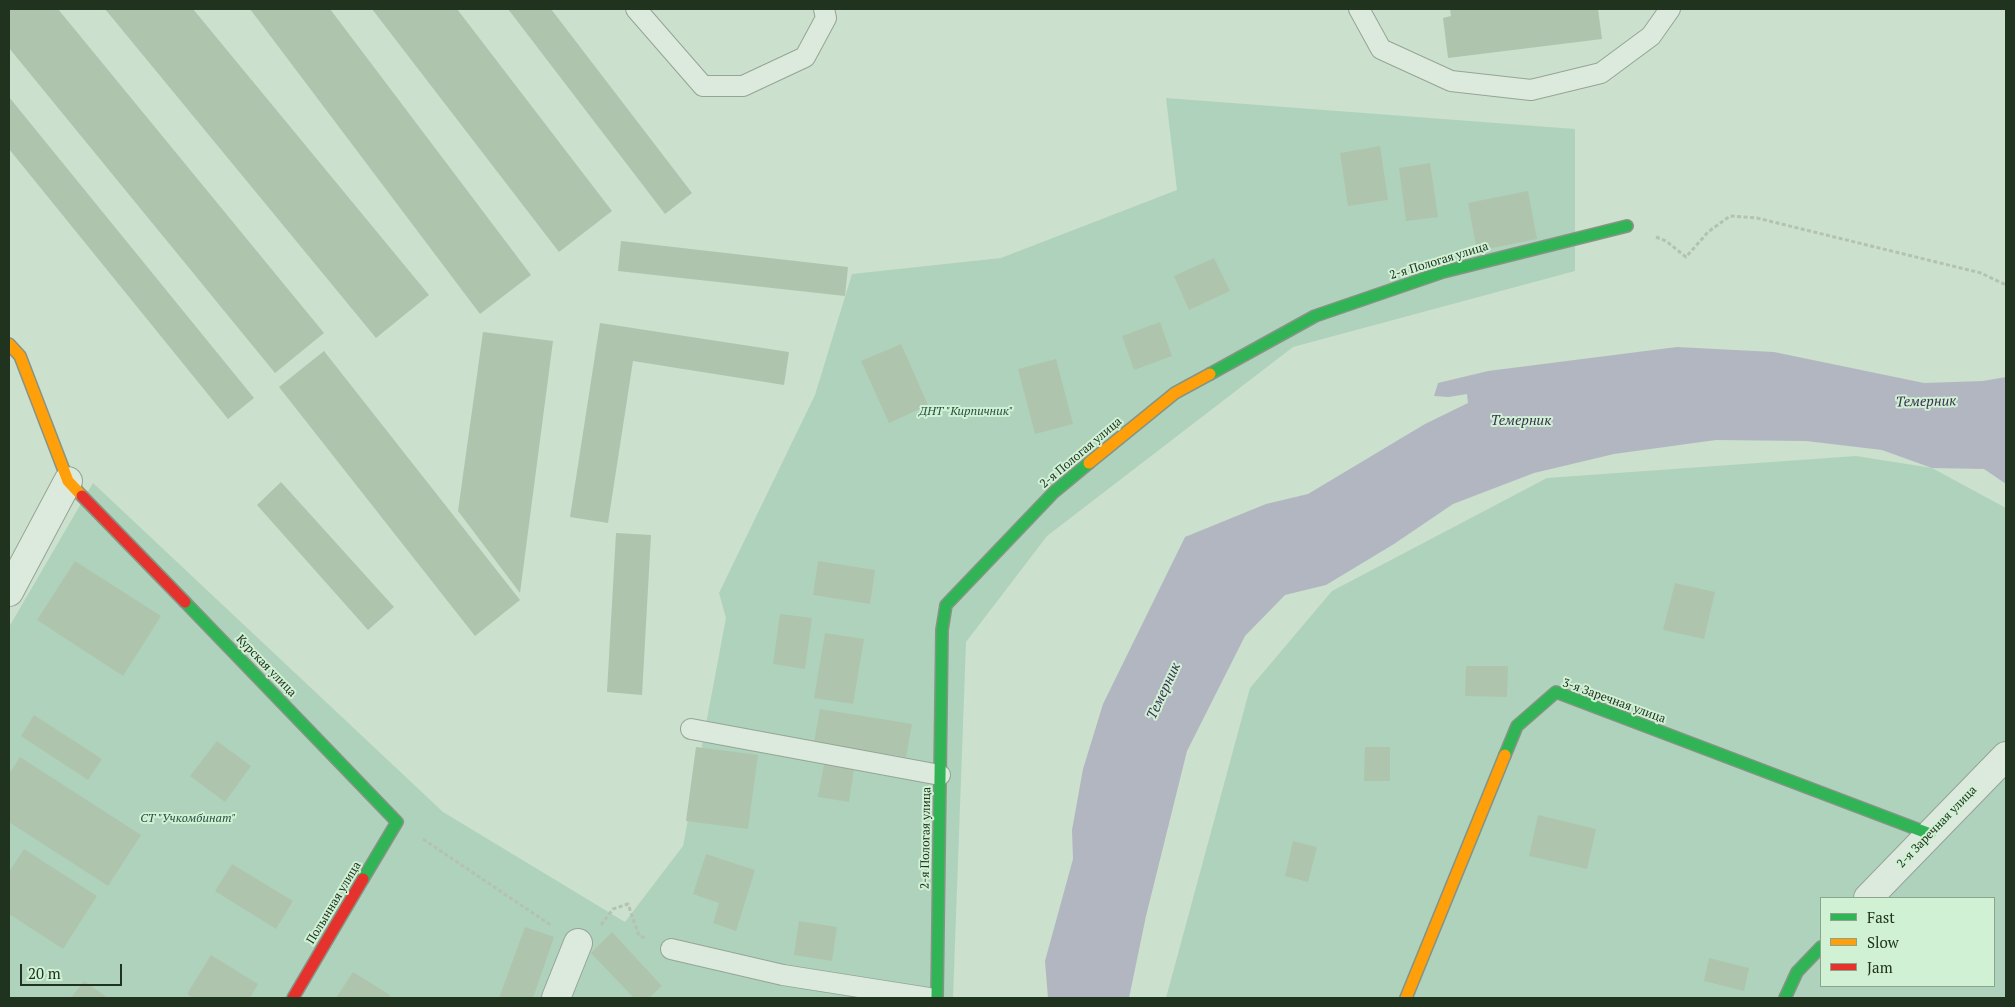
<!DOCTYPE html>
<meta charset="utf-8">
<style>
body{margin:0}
#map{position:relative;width:2015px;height:1007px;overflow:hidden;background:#cbe0cd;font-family:"PT Serif",serif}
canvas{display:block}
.frame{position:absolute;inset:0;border:10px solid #20331e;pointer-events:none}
.legend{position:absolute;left:1820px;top:897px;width:175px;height:90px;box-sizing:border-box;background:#d1f1d5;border:1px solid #8aa58c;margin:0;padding:6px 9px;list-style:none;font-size:15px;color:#20331e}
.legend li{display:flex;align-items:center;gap:10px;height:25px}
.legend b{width:25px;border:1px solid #8aa58c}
.scale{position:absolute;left:20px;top:964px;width:102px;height:22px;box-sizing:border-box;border:2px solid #20331e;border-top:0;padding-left:6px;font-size:15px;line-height:18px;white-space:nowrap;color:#20331e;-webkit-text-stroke:4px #d1f1d5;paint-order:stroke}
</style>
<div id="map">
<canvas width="2015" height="1007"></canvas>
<div class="frame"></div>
<ul class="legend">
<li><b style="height:6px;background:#30b455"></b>Fast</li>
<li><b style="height:6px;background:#ff9f0a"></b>Slow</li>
<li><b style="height:6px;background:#e5322d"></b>Jam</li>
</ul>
<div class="scale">20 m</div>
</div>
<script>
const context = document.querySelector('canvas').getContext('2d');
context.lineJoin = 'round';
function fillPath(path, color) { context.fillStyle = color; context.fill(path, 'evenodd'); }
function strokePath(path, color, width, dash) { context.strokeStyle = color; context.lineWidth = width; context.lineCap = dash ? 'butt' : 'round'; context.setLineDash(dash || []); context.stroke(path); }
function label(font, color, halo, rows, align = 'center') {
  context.font = font + ' "PT Serif",serif'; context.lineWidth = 4; context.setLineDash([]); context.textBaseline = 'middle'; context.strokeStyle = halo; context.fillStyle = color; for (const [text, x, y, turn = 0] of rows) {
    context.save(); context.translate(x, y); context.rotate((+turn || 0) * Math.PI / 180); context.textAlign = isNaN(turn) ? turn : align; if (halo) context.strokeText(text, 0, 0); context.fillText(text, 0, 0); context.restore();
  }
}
fillPath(new Path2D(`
 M1166,98L1575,129V271L1293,347L1047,536L966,642L953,998H9V627L93,483L443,812L625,922L683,846L726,618L719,593L815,395L852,274L1001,258L1177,190Z
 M1856,456L1932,468L2006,508V998H1166L1250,688L1332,591L1547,478ZM1821,898H1994V986H1821Z`), '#afd2bd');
fillPath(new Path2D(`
 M1677,347L1774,352L1924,383L1983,381L2006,377V484L1984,469L1932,468L1882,450L1806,441L1716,440L1614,454L1534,473L1453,504L1394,544L1326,585L1285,595L1245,636L1187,751L1146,916L1129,998H1048L1045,961L1073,859L1072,830L1083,769L1103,704L1185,537L1266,504L1308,494L1425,424L1468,403L1467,394L1449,397L1434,396L1438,383L1488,371Z`), '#b2b6c1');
fillPath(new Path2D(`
 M9,9H58L324,333L275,373L9,48Z
 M105,9H193L429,295L376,338Z
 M250,9H330L531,275L480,314Z
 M372,9H457L612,211L559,252Z
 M508,9H551L692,193L665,214Z
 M1450,9H1598L1602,39L1448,58L1443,18L1451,16Z
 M9,97L254,398L228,419L9,149Z
 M1380,146L1388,200L1348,206L1340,153Z
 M1430,163L1438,217L1406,221L1399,168Z
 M1528,191L1537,239L1477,251L1468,203Z
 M621,241L848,267L845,296L618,271Z
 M1214,258L1230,291L1189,310L1174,276Z
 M1160,322L1172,356L1134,370L1122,336Z
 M600,323L789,352L784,385L633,361L608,523L570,517Z
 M483,332L553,341L520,593L458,511Z
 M901,344L928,405L889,423L861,361Z
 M324,351L520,600L475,636L279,387Z
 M1056,359L1073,424L1035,434L1018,369Z
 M281,482L394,607L368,630L257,505Z
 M616,533L651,535L642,695L607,692Z
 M75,561L161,616L123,676L37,620Z
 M818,561L875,570L870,604L813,595Z
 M1675,583L1715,592L1704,639L1663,630Z
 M780,614L812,618L805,669L773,664Z
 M825,633L864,639L853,704L814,698Z
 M1466,666H1508L1507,697L1465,696Z
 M820,709L912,724L906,757L814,742Z
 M34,715L102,759L88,780L21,736Z
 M217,741L251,766L225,802L190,776Z
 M696,747L758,755L748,829L686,821Z
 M1365,747H1390V781H1364Z
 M20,757L141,835L108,886L9,822V774Z
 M824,764L854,769L849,802L818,797Z
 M1538,815L1596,829L1587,869L1529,856Z
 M1293,841L1317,847L1308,882L1285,876Z
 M24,849L97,896L63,949L9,914V872Z
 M706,854L755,870L736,931L713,923L719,903L693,894Z
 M232,864L293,901L276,929L215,891Z
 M799,921L837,927L832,961L794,955Z
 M525,927L554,937L533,998H499Z
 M612,932L662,986L649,998H634L591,953Z
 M211,955L258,984L250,998H193L187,994Z
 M1709,958L1749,968L1744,991L1704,981Z
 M353,972L390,995L388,998H336Z
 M84,981L108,998H71Z`), '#afc4ad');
const lane = new Path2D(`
 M636,9L703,86H743L805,57L826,18L824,9
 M1359,9L1381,49L1451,81L1531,90L1601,73L1651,36L1670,9
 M691,729L940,775
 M671,949L783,975L929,998`);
const street = new Path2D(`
 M9,592L68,481
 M1868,898L2006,756
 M556,998L578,943`);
const fast = new Path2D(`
 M1210,374L1315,316L1443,272L1627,226
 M185,602L397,822L363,879
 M1505,755L1517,726L1556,692L1930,834
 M937,998L942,630L946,605L1054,492L1089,463
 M1785,998L1797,972L1821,947`);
const slow = new Path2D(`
 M9,344L20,356L68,481L82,496
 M1089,463L1175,393L1210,374
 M1406,998L1505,755`);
const jam = new Path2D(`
 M82,496L185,602
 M293,998L363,879`);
strokePath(lane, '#95a595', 22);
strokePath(street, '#95a595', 30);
strokePath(fast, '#859585', 14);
strokePath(slow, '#859585', 14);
strokePath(jam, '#859585', 14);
strokePath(new Path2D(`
 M1656,237L1666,241L1686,257L1708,232L1730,216L1757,218L1981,273L2006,285
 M423,839L552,926
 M601,925L613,909L628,904L639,936L646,938`), '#b4c1b4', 3, [4, 2.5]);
strokePath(lane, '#dce9dd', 20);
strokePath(street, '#dce9dd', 28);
strokePath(fast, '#30b455', 11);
strokePath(slow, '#ff9f0a', 11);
strokePath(jam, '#e5322d', 11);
label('12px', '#20331e', '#d1f1d5', [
 ["2-я Пологая улица",1439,261,-17],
 ["2-я Пологая улица",1081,453,-40],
 ["Курская улица",266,666,46],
 ["3-я Заречная улица",1614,701,20],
 ["2-я Заречная улица",1937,827,-46],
 ["2-я Пологая улица",926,838,-89],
 ["Полынная улица",334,903,-59]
]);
label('italic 12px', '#264d40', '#d1f1d5', [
 ["ДНТ \"Кирпичник\"",966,412],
 ["СТ \"Учкомбинат\"",188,819]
]);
label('italic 14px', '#3a2e51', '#d1f1d5', [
 ["Темерник",1926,402,-1],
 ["Темерник",1521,421],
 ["Темерник",1164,691,-65]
]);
</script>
